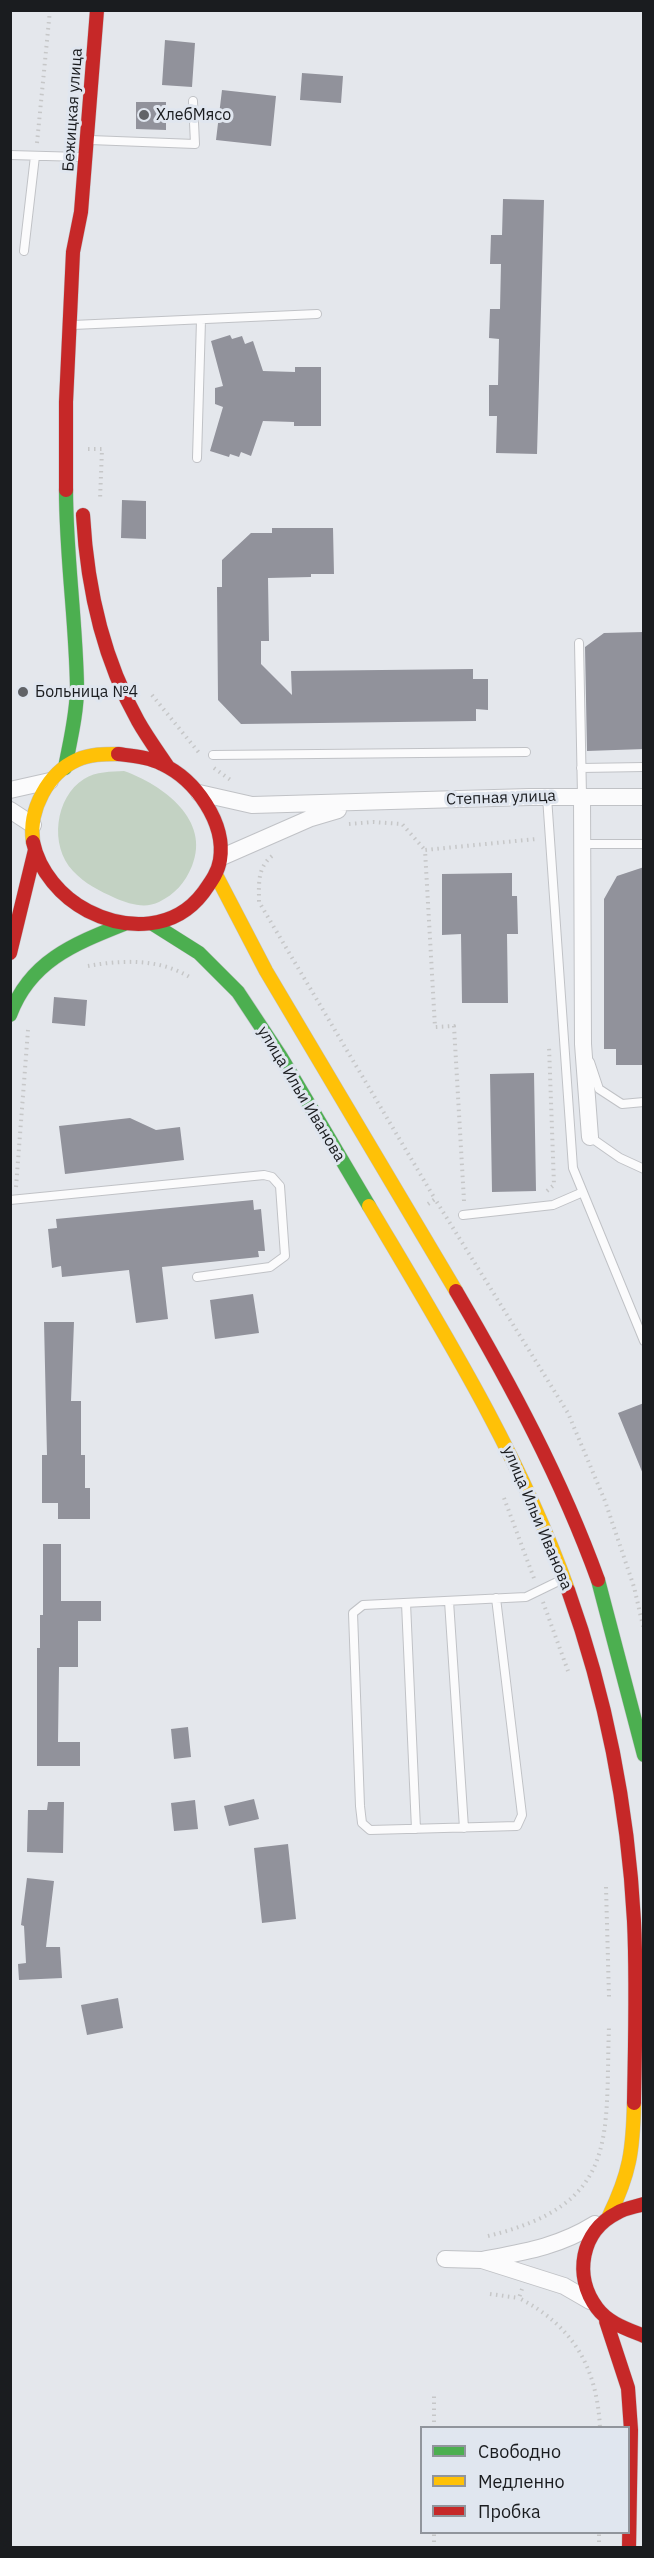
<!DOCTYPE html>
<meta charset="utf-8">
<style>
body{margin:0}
#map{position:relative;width:654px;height:2558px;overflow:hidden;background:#e4e7ec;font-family:"IBM Plex Sans",sans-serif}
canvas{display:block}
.frame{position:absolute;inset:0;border:12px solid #1a1c1f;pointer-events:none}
.legend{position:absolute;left:420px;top:2426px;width:210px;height:108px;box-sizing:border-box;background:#e0e6ef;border:2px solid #91959c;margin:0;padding:8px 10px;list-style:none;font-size:18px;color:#1a1c1f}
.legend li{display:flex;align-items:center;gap:12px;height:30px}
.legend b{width:30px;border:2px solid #91959c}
</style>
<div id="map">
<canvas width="654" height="2558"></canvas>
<div class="frame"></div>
<ul class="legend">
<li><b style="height:8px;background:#4caf50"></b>Свободно</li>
<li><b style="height:8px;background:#ffc107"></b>Медленно</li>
<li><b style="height:8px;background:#c62828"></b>Пробка</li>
</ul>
</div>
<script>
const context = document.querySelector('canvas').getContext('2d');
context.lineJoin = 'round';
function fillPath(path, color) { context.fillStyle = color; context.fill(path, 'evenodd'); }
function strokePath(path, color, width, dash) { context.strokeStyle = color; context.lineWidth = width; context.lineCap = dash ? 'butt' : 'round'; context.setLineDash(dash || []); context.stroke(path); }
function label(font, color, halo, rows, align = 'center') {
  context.font = font + ' "IBM Plex Sans",sans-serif'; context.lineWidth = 6; context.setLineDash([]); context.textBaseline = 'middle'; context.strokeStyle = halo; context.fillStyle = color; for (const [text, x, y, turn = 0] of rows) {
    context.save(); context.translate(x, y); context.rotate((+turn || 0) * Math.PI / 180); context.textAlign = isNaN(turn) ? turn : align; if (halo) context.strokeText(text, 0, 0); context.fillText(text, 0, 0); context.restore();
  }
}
fillPath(new Path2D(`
 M124,771C163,785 211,820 192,866C185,883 175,894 159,902C145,909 129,904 115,898C100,891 85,884 73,871C49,846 55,797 84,779C96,771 111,772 124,771Z`), '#c3d2c3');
fillPath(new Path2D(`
 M165,40L195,43L192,87L162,85Z
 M302,73L343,76L341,103L300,100Z
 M222,90L276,96L271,146L216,140Z
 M136,102H166V130L136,129Z
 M503,199L544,200L537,454L496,453L497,416H489V385H498L499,339L489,338L490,309H500L501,264H490L491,235H502Z
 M230,335L232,339L242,336L245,344L253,341L263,371L295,372V367H321V426H294V422L263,421L251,456L241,452L239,457L230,454L229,457L210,451L223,407L215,404V388L223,386L211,341Z
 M122,500L146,501V539L121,538Z
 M272,528H333L334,574H311V577L268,578L269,641H261V664L292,695L291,671L473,669V679H488V710L476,709V721L241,724L218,700L217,587H222V560L251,533H272Z
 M644,632V749L587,751L585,647L604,633Z
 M644,867V1065H616V1049H604V899L617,876Z
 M512,873V896H517L518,934H507L508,1003H462L461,934L442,935V874Z
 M54,997L87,1000L85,1026L52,1023Z
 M534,1073L536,1191L492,1192L490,1074Z
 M130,1118L156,1130L180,1127L184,1160L65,1174L59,1126Z
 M253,1200L254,1210L261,1209L265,1251H258L259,1257L162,1267L168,1319L136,1323L129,1270L62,1277L61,1266L52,1268L48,1229L57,1228L56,1219Z
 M253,1294L259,1333L215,1339L210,1300Z
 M44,1322H74L71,1401H81V1455H85V1488H90V1519H58V1503H42V1455H47Z
 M644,1403V1474H643L618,1413Z
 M43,1544H61V1601H101V1621H78V1667H59L58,1742H80V1766H37V1648H40V1615H43Z
 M188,1727L191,1757L174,1759L171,1729Z
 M254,1799L259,1819L229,1826L224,1806Z
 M195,1800L198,1829L174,1831L171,1803Z
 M48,1802H64L63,1853L27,1852L28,1810H47Z
 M288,1844L296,1919L262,1923L254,1848Z
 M27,1878L54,1881L46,1947H60L62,1978L19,1980L18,1964L26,1963L24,1926L21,1925Z
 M118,1998L123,2028L87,2035L81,2005Z`), '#91929b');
const lane = new Path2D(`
 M90,140L195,144L193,101
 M10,155L82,157
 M24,251L35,156
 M73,325L317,314
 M197,458L201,320
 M579,643L582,796
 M213,755L526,752
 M581,768L644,767
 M547,797L573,1168L644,1341
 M582,844H644
 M590,1062L599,1089L622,1104L644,1102
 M590,1137L620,1158L644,1169
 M10,1200L264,1175L272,1177L280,1186L285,1256L270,1267L197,1277
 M463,1215L553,1205L583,1192
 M496,1598L522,1815L517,1826L370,1830L362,1823L360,1806L353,1613L363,1605L526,1597L561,1580
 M449,1601L464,1828
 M406,1603L416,1829`);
const street = new Path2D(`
 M10,790L50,781
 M199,793L252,805L529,797H644
 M582,796L583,1044L590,1137
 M10,810L33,825
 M222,857L311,818L338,810
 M445,2259L482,2260
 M590,2301L564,2286L482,2260C524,2252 558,2247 595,2224`);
const fast = new Path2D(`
 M65,768C70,741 77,714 77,687C76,621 66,556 66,490
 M153,924L199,953L238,992L281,1057L369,1206
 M10,1015C30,961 74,944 124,924
 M598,1580L644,1755`);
const slow = new Path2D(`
 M33,842C28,810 48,773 77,760C90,754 104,754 118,754
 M216,875L266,971L456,1291
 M369,1206C443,1331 519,1453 568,1590
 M609,2216C630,2173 633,2150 634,2103`);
const jam = new Path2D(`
 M66,490V402L73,252L81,212L97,10
 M83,515C87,586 103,659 138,721C147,737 158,752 168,767
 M33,842C39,871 61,897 88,911C127,931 175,930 203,893C210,883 218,873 220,860C226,823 196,780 162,764C149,757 133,756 118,754
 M10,953L35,850
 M456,1291C511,1385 561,1478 598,1580
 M568,1590C606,1696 628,1809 634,1921C637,1981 635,2043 634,2103
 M644,2204C635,2207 625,2208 617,2213C581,2231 573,2276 597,2308C608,2323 627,2329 644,2336
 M606,2321L628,2388L631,2430L629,2548`);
strokePath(lane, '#c0c2c6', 10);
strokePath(street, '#c0c2c6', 18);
strokePath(fast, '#c0c2c6', 15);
strokePath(slow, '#c0c2c6', 15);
strokePath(jam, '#c0c2c6', 15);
strokePath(new Path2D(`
 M37,143L50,10
 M88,449H102L100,500
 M152,695L200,754
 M214,768L232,781
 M349,824L373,822L402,824L425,850
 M272,856C257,868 259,884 259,902L435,1199
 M88,966C121,960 160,958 191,978
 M16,1187L28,1030
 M547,1191L554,1185L549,1046
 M464,1201L454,1026L435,1027L425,850L536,839
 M428,1204L435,1199L568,1413L605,1501L634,1587L644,1630
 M504,1498L535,1581
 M543,1602L568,1671
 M606,1887L609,1997
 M488,2236C620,2204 605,2139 609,2026
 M522,2289L519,2298C573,2326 597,2367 600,2428
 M490,2294L519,2298
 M434,2428V2392
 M434,2548V2532
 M599,2548V2532`), '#c6c7c8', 4, [1.5, 4.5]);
strokePath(lane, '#fbfbfc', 8);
strokePath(street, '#fbfbfc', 16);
strokePath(fast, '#4caf50', 14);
strokePath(slow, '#ffc107', 14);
strokePath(jam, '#c62828', 14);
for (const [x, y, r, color] of [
 [144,115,6,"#616367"],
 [23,692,6,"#616367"]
]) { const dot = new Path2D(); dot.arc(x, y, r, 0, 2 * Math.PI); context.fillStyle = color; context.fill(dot); strokePath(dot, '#e0e6ef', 2); }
label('16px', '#1a1c1f', '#e0e6ef', [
 ["Бежицкая улица",73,110,-86],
 ["Степная улица",501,798,-2],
 ["улица Ильи Иванова",301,1094,59],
 ["улица Ильи Иванова",537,1518,67]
]);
label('16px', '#1a1c1f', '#e0e6ef', [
 ["ХлебМясо",156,115],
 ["Больница №4",35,692]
], 'left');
</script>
